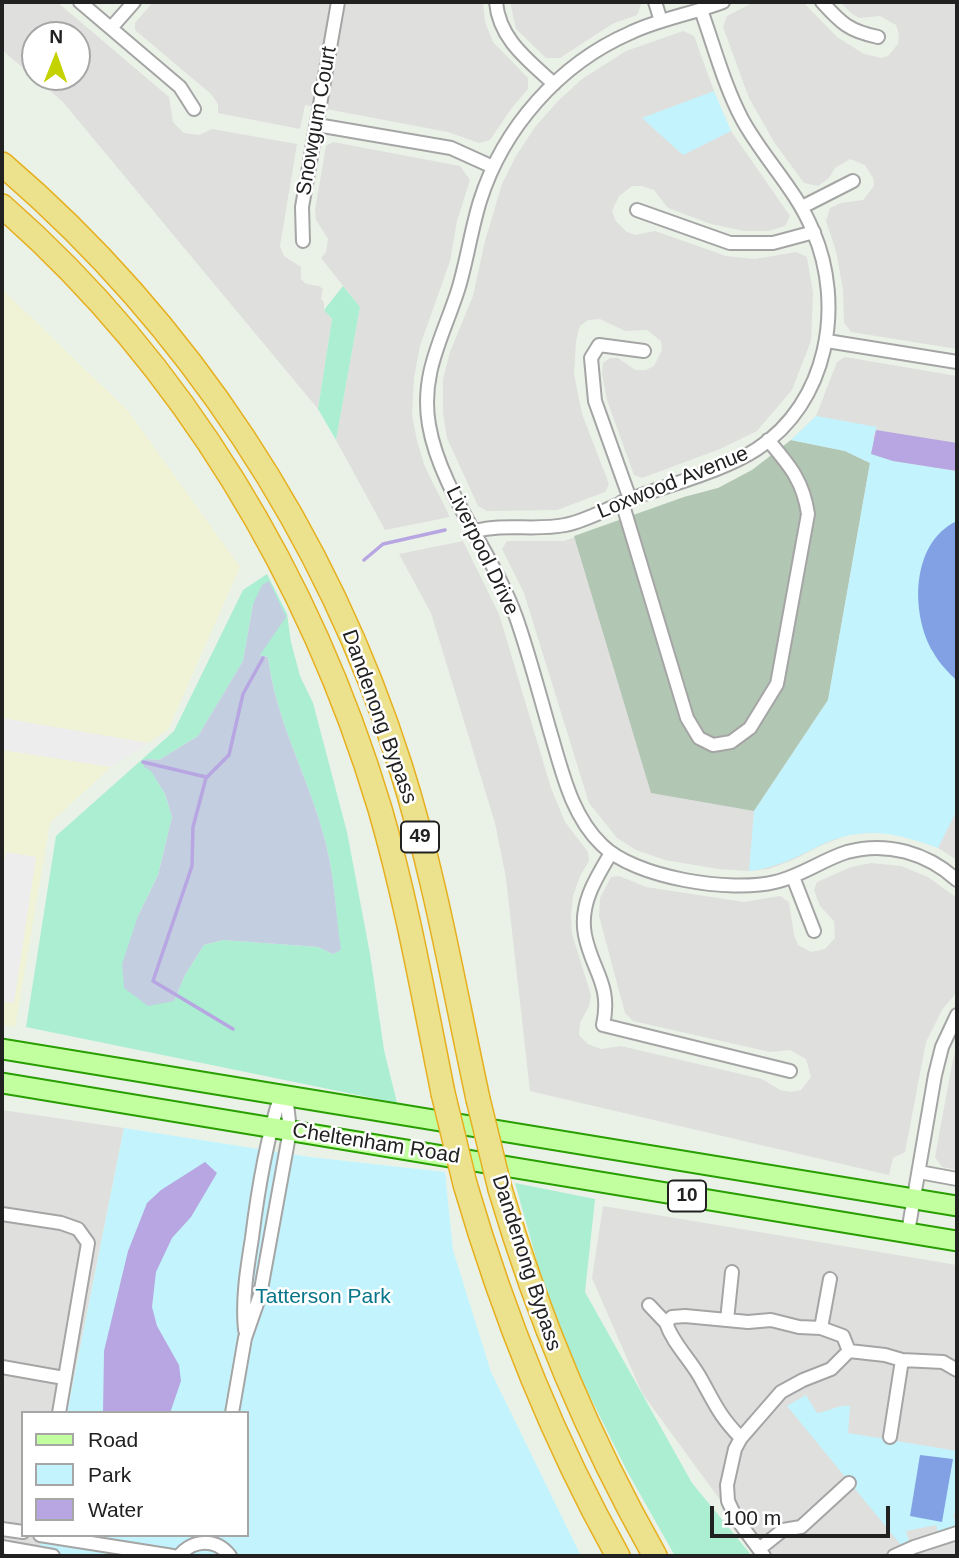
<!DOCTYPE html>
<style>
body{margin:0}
#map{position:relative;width:959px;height:1558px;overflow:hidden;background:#eaf2e7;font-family:Arial,sans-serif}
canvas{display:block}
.frame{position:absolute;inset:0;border:4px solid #212121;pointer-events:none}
.legend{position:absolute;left:21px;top:1411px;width:228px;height:126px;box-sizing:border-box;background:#fff;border:2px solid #a6a6a6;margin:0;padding:9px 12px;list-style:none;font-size:21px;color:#212121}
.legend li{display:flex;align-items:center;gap:14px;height:35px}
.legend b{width:35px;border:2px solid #a6a6a6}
.north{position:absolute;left:21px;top:21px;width:70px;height:70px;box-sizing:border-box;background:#fff;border:2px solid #a6a6a6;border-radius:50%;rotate:1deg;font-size:19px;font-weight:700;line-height:28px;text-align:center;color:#212121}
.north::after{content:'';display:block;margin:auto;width:24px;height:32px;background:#c4d200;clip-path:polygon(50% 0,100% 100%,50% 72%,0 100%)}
.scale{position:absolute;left:710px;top:1506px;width:180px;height:32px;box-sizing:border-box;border:4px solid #212121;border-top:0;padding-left:9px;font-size:21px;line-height:24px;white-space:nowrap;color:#212121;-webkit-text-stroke:5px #fff;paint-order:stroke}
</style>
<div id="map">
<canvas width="959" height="1558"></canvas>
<div class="frame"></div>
<ul class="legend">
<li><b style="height:9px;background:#c2ff9f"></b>Road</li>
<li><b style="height:19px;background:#c3f4fd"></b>Park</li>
<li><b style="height:19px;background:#b7a6e1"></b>Water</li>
</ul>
<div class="north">N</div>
<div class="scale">100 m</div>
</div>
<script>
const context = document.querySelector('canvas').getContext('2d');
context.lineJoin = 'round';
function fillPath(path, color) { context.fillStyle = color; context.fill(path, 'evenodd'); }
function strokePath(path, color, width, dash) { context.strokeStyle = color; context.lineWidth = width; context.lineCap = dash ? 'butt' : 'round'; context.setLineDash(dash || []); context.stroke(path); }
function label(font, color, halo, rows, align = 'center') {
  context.font = font + ' Arial,sans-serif'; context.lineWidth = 5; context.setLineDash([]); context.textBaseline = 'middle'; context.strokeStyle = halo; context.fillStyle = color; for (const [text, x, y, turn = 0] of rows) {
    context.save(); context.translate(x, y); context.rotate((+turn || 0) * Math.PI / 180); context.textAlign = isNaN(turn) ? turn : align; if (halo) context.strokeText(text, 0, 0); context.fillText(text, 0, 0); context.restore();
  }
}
fillPath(new Path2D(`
 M2,2H57L169,97L173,122L184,133L199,135L212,129L297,144L280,246L284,256L301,267V279L306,284L319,286L323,289L321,299L324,302V310L332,319L318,409L62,101L2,50ZM35,35H77V77H35Z
 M153,2H483L485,22L493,42L528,78V89L511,109L490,140L479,143L448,132L305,105L300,129L218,113V104L211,94L135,30V23Z
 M510,2H642L637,15L612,24L560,58H546L516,29Z
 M754,2H803L837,37L864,54L881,58L888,56L898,44L899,34L896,25L880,16L859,18L852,14L840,2H957V349L851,332L844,323L843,290L836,251L826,221L830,208L841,203L863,200L874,186L873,178L865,165L850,159L835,168L829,178L818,186L804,183L774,142L749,98L723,27L727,16Z
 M683,31L694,36L721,110L731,131L790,216L785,226L768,231H744L711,224L668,208L654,190L642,186H632L619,196L612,211L615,220L627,232L635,235L655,231L726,256L755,259L796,252L807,257L813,293L811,341L792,390L757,431L720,449L642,478L634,475L607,400L602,374L603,363L610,358H618L635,370H646L654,366L662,350L661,341L647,330L625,331L600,319L588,320L580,326L576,341L574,374L582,414L609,484L605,492L557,510L487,511L478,506L447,438L443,413V379L450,352L473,296L485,241L502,184L516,156L535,127L558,101L582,79L626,51Z
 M333,142L460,166L470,180L457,221L450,261L420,346L414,378L412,415L417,441L425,467L450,517L385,530L336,440L360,307L321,258L326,252L328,239L316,220L315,210L326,146Z
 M845,357L957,376V860L938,848L902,835L875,832L848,835L822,845L795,859L769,869L749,871L718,869L665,860L636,850L617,838L589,803L524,593L502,549L507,541H564L684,497L718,488L752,470L791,440L816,416L837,362Z
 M463,541L499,614L551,788L565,822L588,852L589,861L580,876L573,896L571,915L572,934L591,995L589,1006L580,1023L579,1035L588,1044L601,1049L621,1046L762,1079L780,1090L790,1092L801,1090L811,1077L806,1059L790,1050L770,1052L633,1021L625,1013L599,916L600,898L611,877L619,876L646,887L744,902L780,896L789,902L794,935L798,945L811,952L825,949L835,938L834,921L820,906L814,890L817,882L851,867L871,863L901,866L928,877L957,898V992L942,1010L926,1042L905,1152L893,1158L889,1175L530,1091L506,878L495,823L431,613L399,554Z
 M957,1048V1170L942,1167L935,1157L953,1059Z
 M2,1110L124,1128L67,1413H23V1535H42L37,1556H2Z
 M603,1206L957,1265V1556H761L642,1393L592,1278Z`), '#dfdfde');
fillPath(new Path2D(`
 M2,289L128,411L240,567L168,730L111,767L50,823L15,1027L2,1025Z`), '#f0f3d6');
fillPath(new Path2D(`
 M791,440L845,451L870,463L828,700L754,811L651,793L574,536L684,497L718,488L752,470Z`), '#b2c7b3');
fillPath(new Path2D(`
 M343,286L360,307L336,440L318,409L332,319L324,310Z
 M267,574L287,614L291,642L300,676L313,703L347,832L370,954L384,1050L397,1103L26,1027L56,836L174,731L243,590ZM253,604L260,655L268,657C276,724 312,783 327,848C335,881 336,917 340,950L333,954L318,947L223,940L204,945L185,975L174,1001L138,916L158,875L172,817L165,794L151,770L147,759L159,760L198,736L243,661Z
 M515,1183L595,1199L585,1292L692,1483L752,1556H675L627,1471L555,1326Z`), '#abeed2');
fillPath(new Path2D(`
 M269,581L286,617L260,655L268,657C276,724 312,783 327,848C335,881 336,917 341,950L333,954L318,947L223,940L204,945L185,975L174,1001L148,1006L124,988L122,964L138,916L158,875L172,817L165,794L151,771L144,767L143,761L147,759L159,760L198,736L243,661L253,604L262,585Z`), '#c3cfe1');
fillPath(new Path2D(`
 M714,91L731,131L683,155L642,118Z
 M816,416L877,427L873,438L893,461L957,471V810L938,848C896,833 864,825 821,845C796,857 777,868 749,871L754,811L828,700L870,463L845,451L791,440Z
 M124,1128L310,1157L445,1172L453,1250L491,1372L581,1556H37L42,1535H247V1413H67Z
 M806,1395L817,1413C828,1412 839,1404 850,1406L848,1433L957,1451V1512L953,1515L957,1526L938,1533L936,1525L906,1531L909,1541L901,1545L787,1406Z`), '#c3f4fd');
fillPath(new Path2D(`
 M957,521V681C948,672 939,663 933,652C910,613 911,542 957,521Z
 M920,1455L953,1459L942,1522L910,1516Z`), '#82a1e4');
fillPath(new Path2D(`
 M2,718L149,743L111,767L2,750Z
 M6,852L36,857L14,1003L2,1001V877Z`), '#ededed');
fillPath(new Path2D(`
 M876,430L957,443V471L893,461L871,454Z
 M205,1162L217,1173L191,1217L172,1238L156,1272L152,1307L157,1326L179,1365L181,1381L170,1413H103L104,1351L128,1251L147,1203L161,1190Z`), '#b7a6e1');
strokePath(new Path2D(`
 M364,560L383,544L445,530
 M143,762L206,777
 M233,1029L153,981L192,866L193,827L206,778L229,755L243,694L263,658`), '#b7a6e1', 3.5);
const street = new Path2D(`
 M80,2L180,87L194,109
 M496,2C499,39 528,60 554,84
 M655,2L661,21
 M723,2C692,14 659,19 630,33C559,64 503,128 480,201C471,230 467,261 458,290C443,337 420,374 429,425C440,490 493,553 516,617C529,654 539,693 550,731C562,771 571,815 602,845C635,878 731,893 775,882C801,876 822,860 847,852C887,841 927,853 957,880
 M822,2C841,23 849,31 878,37
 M111,28L134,2
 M317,125L451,148L493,167
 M802,207L853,181
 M637,210L730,243H773L814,232
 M303,241L302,207L338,2
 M827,341L957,362
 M630,499L595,401L591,358L599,345L644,351
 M622,502L687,718L699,738L713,745L731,742L750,728L777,684L808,514C803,480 789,465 768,440
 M475,531C505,523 535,531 565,525C590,520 615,504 639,496C675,483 725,470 757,449C828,403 845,305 813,231C796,189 763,158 742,119C724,85 714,46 701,10
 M611,853C596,878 579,904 585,935C592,971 612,984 603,1025L790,1071
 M793,877L814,931
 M919,1172L957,1179
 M2,1214L61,1223L78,1229L88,1243L59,1413
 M908,1232L935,1075L942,1047L957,1015
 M649,1305L666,1323
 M727,1320L732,1272
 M821,1328L830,1279
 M245,1330C242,1299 247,1269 252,1238C258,1189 266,1141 281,1094
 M2,1367L64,1378
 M232,1413L245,1338L260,1295L290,1130L286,1095
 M890,1437L902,1360
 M741,1438C720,1417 715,1404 701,1379C691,1360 673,1344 666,1323L672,1317L685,1316L748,1322L771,1320L799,1327L821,1328L843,1336L849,1351
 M2,1529L23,1532
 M40,1535L173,1556
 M2,1547L53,1556
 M759,1549L783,1530L801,1527L849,1483
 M179,1556C193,1539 216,1538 230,1556
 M764,1556L736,1518L728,1501L727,1485L735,1449L741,1438L781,1392L803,1380L831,1369L849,1351L885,1355L902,1360L943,1362L957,1370
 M894,1556L914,1547L957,1533`);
const primary = new Path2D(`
 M2,1049L957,1206
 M2,1083L957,1241`);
const highway = new Path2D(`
 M2,164C188,323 327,534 401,768C435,876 454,988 478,1099
 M2,206C184,365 311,579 380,809C407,902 424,999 443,1093
 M465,1184C503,1314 552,1438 618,1556
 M500,1189C538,1318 589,1439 655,1556`);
strokePath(street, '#a5a5a5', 16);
strokePath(primary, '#299e00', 23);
strokePath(highway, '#e6af1f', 26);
strokePath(street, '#fff', 12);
strokePath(primary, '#c2ff9f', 19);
strokePath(highway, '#ece18c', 23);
const highwayBridge = new Path2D(`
 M443,1093L465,1184
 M478,1099L500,1189`);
strokePath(highwayBridge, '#e6af1f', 26, []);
strokePath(highwayBridge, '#ece18c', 23);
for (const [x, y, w] of [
 [420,837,38],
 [687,1196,38]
]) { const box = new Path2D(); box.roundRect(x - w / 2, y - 15.5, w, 31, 5); context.fillStyle = '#fff'; context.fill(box); strokePath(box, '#212121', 2); }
label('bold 19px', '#212121', null, [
 ["49",420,837],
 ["10",687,1196]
]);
label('21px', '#212121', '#fff', [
 ["Snowgum Court",317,121,-80],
 ["Loxwood Avenue",673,483,-22],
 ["Liverpool Drive",482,551,64],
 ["Dandenong Bypass",379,717,70],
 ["Cheltenham Road",376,1144,9],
 ["Dandenong Bypass",526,1263,72]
]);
label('21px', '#057589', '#fff', [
 ["Tatterson Park",323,1297]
]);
</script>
